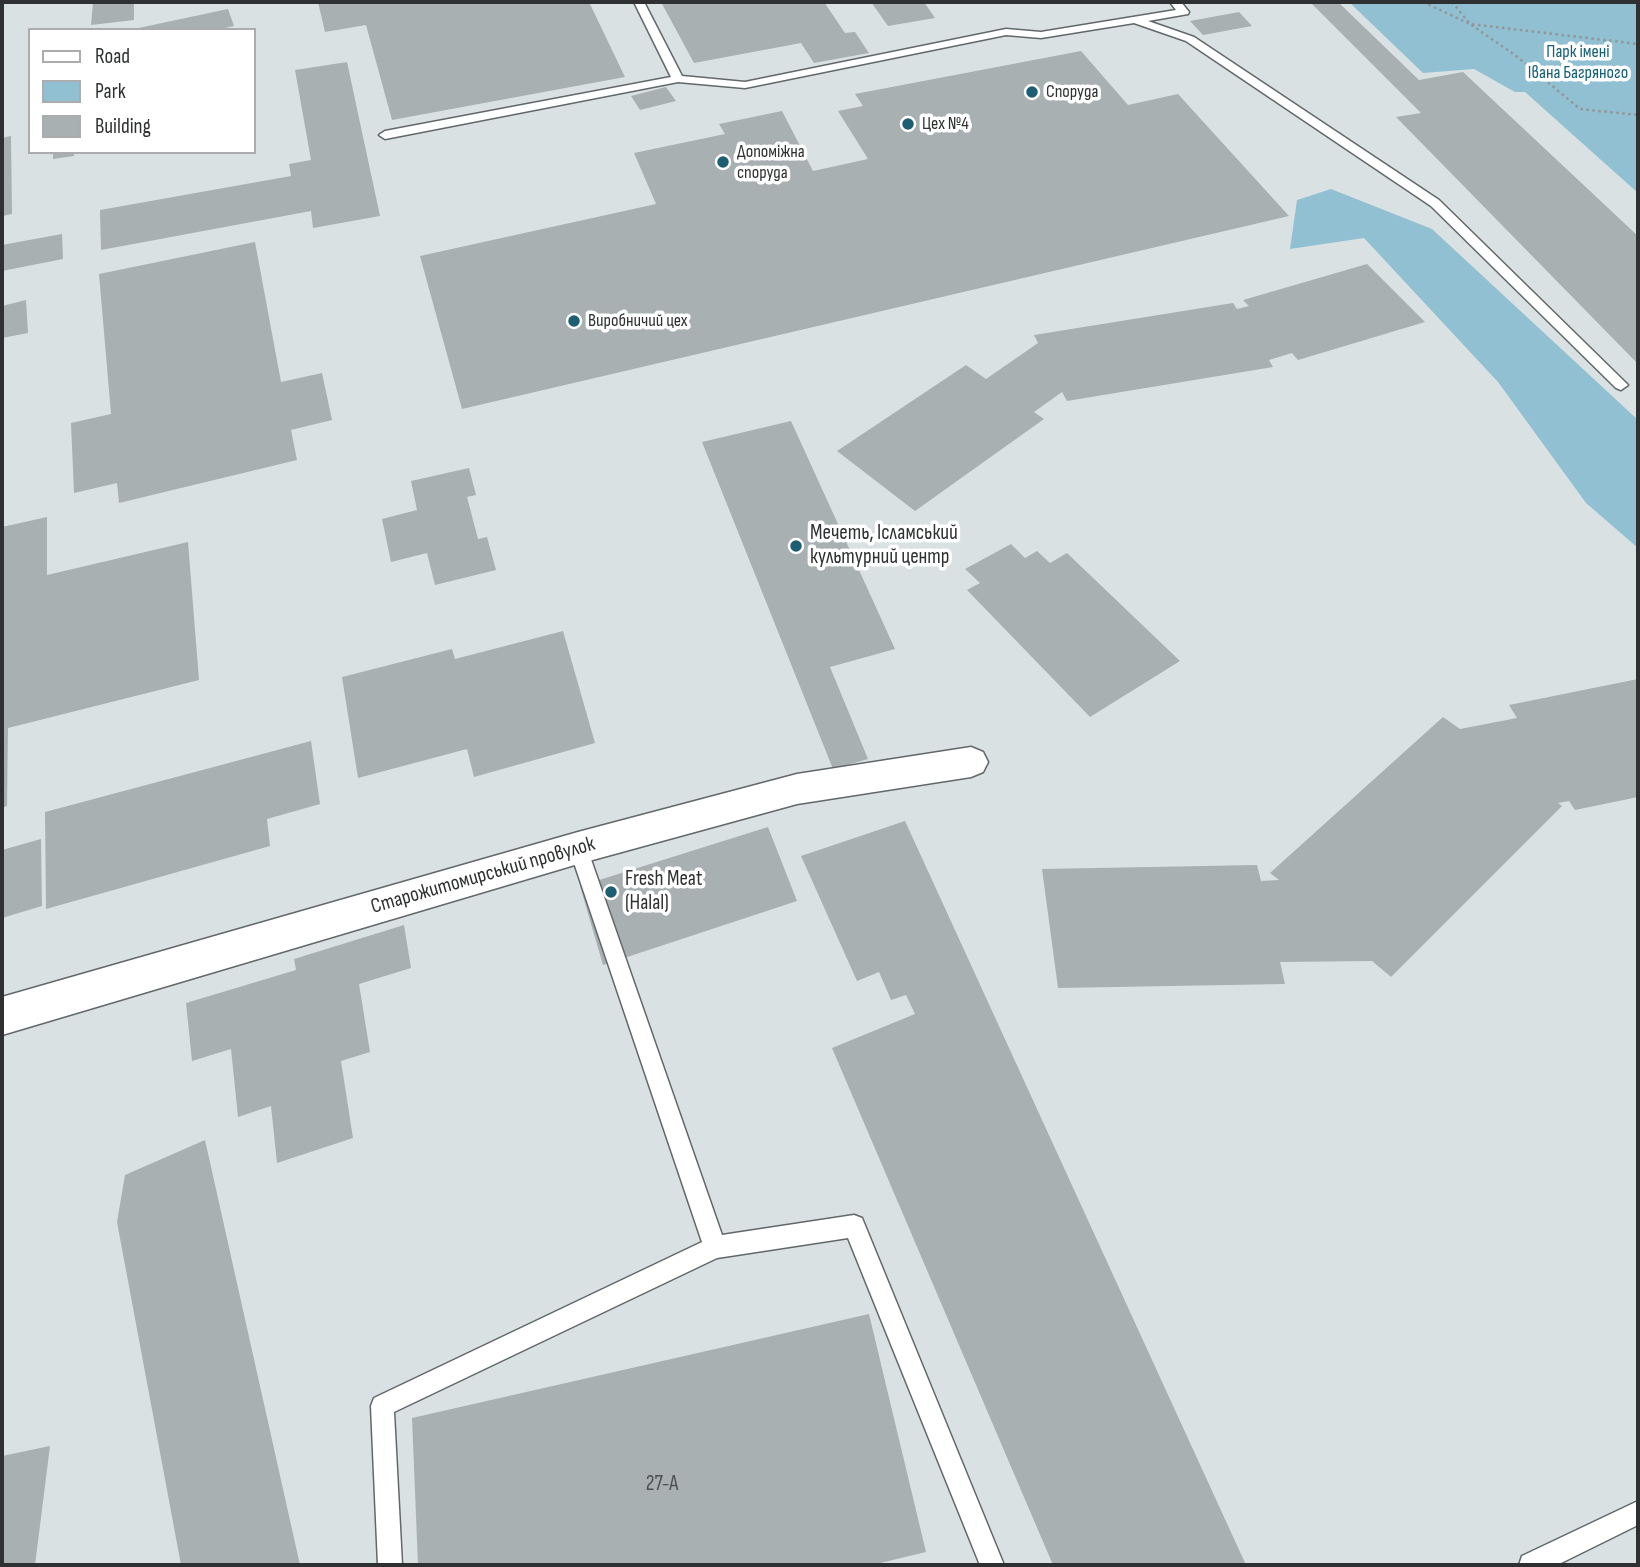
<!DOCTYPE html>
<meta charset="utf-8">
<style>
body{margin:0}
#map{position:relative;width:1640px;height:1567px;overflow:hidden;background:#dae1e3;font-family:"Sofia Sans Condensed",sans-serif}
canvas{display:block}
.frame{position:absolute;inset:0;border:4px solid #2e3031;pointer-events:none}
.legend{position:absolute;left:28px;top:28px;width:228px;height:126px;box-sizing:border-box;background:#fff;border:2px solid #abacad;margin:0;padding:9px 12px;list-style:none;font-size:21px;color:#2e3031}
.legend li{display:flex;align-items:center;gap:14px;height:35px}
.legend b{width:35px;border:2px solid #abacad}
</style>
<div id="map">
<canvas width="1640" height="1567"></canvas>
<div class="frame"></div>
<ul class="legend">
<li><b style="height:9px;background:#fff"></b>Road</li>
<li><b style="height:19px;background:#91c0d3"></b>Park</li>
<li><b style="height:19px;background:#a9b0b2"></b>Building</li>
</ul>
</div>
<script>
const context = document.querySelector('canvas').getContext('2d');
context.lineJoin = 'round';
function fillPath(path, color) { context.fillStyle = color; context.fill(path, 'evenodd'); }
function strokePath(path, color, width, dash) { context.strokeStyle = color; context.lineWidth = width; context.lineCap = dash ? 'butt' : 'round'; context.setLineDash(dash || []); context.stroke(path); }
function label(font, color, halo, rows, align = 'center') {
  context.font = font + ' "Sofia Sans Condensed",sans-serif'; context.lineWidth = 7; context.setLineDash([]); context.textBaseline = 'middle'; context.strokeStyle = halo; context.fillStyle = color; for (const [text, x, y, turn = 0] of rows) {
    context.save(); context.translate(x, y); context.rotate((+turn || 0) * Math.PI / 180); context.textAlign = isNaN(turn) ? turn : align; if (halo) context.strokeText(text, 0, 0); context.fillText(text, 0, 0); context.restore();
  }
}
fillPath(new Path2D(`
 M1349,2H1638V193L1525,92H1515L1474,69L1423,73Z
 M1331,189L1432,229L1638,420V548L1586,503L1498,382L1364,238L1290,249L1297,200Z`), '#91c0d3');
fillPath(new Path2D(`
 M93,2H134V20L91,25Z
 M318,2H589L625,77L392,120L366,25L325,32Z
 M661,2H824L845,33L855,32L869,53L814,63L801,43L694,63Z
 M871,2H924L935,18L888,26Z
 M1310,2H1338L1419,80L1463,72L1638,236V364L1396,117L1421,113Z
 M228,9L234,26L216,30H129Z
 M1239,12L1252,26L1203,35L1190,21Z
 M1081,51L1128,105L1178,94L1289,216L462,409L420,256L656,204L634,153L725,134L719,124L782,111L813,171L868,159L838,111L863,106L855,94Z
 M347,62L380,216L313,228L311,211L101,250L100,210L291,176L289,164L311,160L295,70Z
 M666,87L676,101L640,110L631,96Z
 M11,136L12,214L2,216V138Z
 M53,152H74V156L53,159Z
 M62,234L63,259L2,271V245Z
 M255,242L281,382L322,373L332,420L291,430L297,460L119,503L117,483L74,493L71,423L111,414L99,274Z
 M1367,264L1425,322L1298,360L1292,353L1269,360L1273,367L1067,401L1062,392L1034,412L1044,419L915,511L837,451L966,365L986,379L1038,343L1034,335L1233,303L1237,309L1249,306L1243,300Z
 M26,300L28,333L2,338V306Z
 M791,421L895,649L830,667L868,759L833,769L702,442Z
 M469,468L476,495L467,497L478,539L487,537L496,570L435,585L427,553L391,562L382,519L417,510L411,481Z
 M47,517V575L188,542L199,680L8,728L7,806L2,808V527Z
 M1011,544L1025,558L1037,551L1050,563L1067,553L1180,661L1090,717L967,590L980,583L965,569Z
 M563,631L595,743L474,777L467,749L358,778L342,677L452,649L455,659Z
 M1638,679V797L1575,810L1569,801L1558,803L1562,806L1391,977L1372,961L1280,962L1285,984L1058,988L1042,869L1257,865L1261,881L1279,880L1270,873L1443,717L1460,729L1517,718L1509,705Z
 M311,741L320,804L267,819L270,846L46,909L45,812Z
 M905,821L1246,1565H1053L832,1048L915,1014L906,995L891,1000L879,972L857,981L801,856Z
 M768,827L797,901L603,965L580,886Z
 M41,839L42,906L2,918V850Z
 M404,925L411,968L359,984L370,1052L341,1061L353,1138L277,1163L271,1106L238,1117L231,1049L192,1061L186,1003L296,970L294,959Z
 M205,1140L300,1565H181L117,1222L125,1175Z
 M869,1314L926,1552L872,1565H418L412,1418Z
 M50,1446L35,1565H2V1456Z`), '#a9b0b2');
const lane = new Path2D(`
 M634,2H644L682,76L745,82L1006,29L1041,32L1176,10L1170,2H1181L1189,12L1188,14L1148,21L1194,37L1439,200L1628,385L1621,390L1616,388L1431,206L1186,41L1134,23L1041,38L1006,35L745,88L678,82L385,139L379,135L385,131L671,77Z
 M578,840L584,842L587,848L722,1235L854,1215L862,1218L1004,1565H980L848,1238L717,1258L394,1412L402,1565H378L371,1406L374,1398L702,1242L569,848L572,842Z
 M1638,1501V1525L1557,1565H1519L1522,1556Z`);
const street = new Path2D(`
 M971,747L983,752L988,762L983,772L971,777L797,804L578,864L2,1035V997L578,832L797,774Z`);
strokePath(lane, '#62686a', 3);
strokePath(street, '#62686a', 3);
strokePath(new Path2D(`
 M1423,2L1470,24L1638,44
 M1452,2L1470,24L1515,55L1580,109L1638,115
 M1638,57V82`), '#919698', 2.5, [2.5, 3.5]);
fillPath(lane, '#fff');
fillPath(street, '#fff');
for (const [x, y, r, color] of [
 [1032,92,7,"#1e5e73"],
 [908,124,7,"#1e5e73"],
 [723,162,7,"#1e5e73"],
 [574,321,7,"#1e5e73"],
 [796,546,7,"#1e5e73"],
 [611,892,7,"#1e5e73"]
]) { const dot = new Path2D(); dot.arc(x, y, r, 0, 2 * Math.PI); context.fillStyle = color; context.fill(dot); strokePath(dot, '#fff', 2.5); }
label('18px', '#146077', '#fff', [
 ["Парк імені",1578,52],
 ["Івана Багряного",1578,73]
]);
label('18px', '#2e3031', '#fff', [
 ["Споруда",1046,92],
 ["Цех №4",922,124],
 ["Допоміжна",737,152],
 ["споруда",737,173],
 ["Виробничий цех",588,321]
], 'left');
label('21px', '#2e3031', '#fff', [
 ["Мечеть, Ісламський",810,534],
 ["культурний центр",810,558],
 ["Fresh Meat",625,880],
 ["(Halal)",625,904]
], 'left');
label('21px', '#2e3031', '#fff', [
 ["Старожитомирський провулок",483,876,-16]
]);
label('21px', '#4d5051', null, [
 ["27-А",662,1485]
]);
</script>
